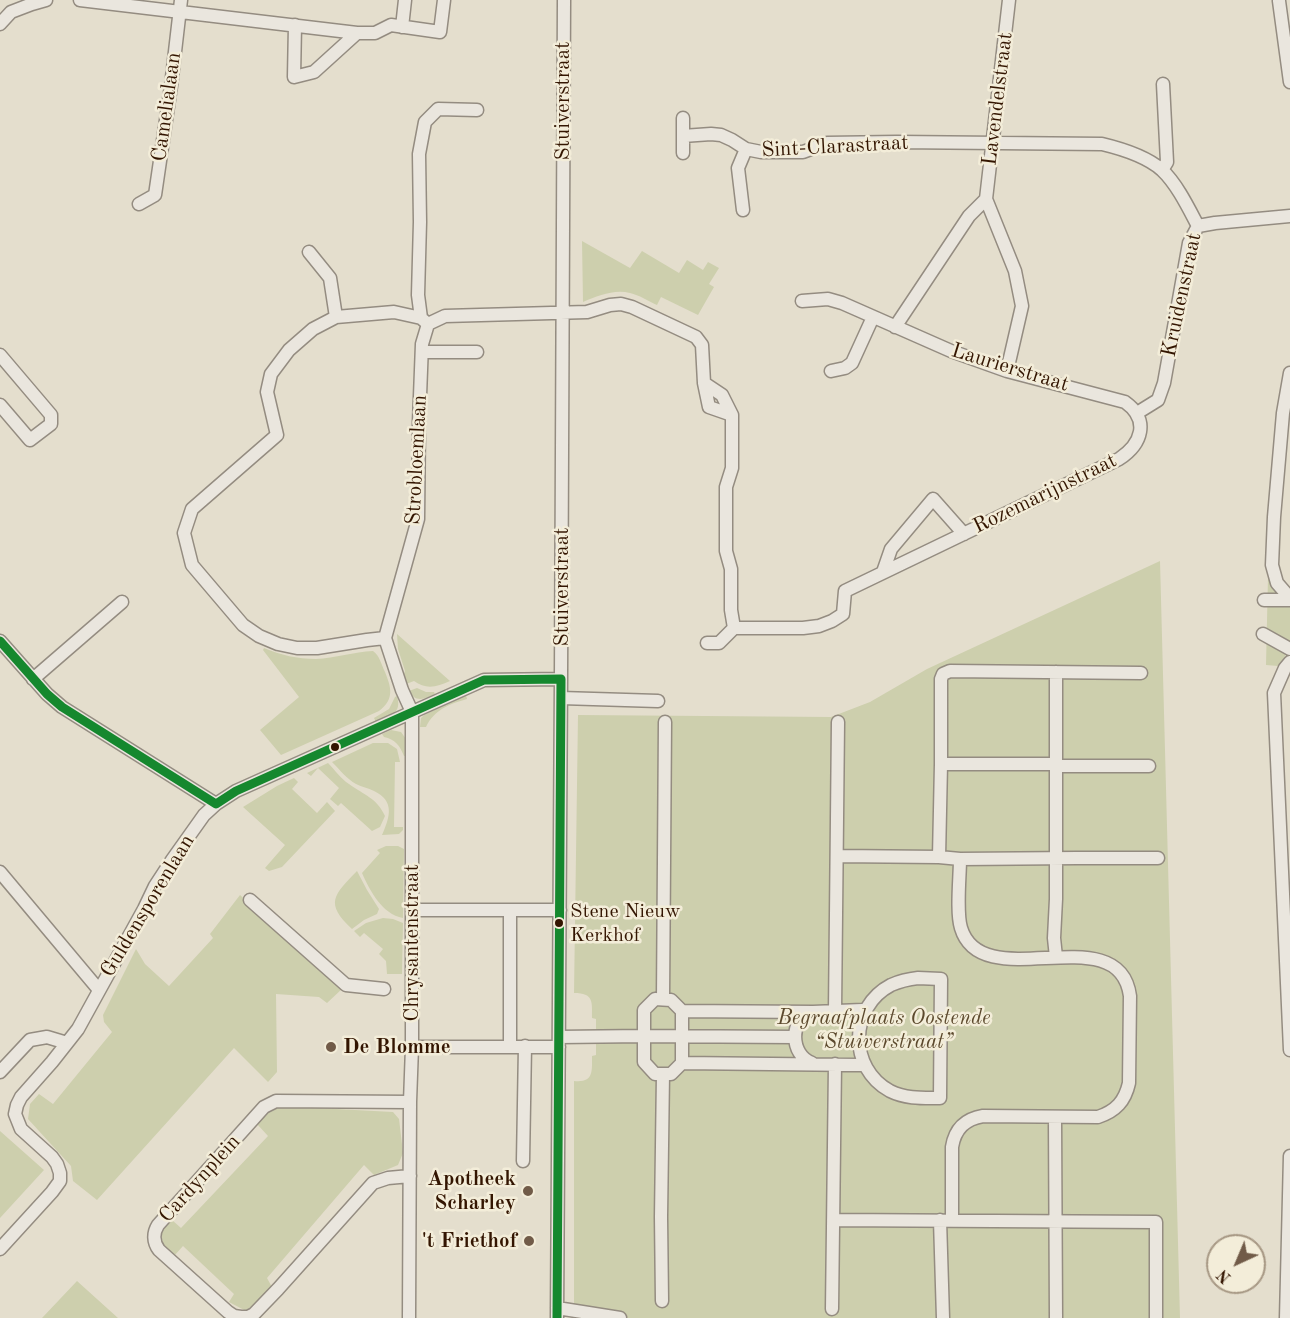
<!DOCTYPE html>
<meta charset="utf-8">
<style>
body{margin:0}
#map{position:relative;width:1290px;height:1318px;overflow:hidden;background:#e4decd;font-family:"Old Standard TT",serif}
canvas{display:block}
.north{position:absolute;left:1206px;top:1234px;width:60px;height:60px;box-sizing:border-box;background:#f3edd9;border:2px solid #a69783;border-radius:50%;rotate:224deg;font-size:16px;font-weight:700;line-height:24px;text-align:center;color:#331501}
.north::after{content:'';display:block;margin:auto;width:21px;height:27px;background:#715b48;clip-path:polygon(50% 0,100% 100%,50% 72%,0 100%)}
</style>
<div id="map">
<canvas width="1290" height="1318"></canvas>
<div class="north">N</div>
</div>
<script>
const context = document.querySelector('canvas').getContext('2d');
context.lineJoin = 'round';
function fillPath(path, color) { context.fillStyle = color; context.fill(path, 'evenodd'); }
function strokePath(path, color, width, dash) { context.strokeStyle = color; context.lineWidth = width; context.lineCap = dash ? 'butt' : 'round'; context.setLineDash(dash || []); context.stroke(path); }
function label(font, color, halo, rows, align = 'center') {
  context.font = font + ' "Old Standard TT",serif'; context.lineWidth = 5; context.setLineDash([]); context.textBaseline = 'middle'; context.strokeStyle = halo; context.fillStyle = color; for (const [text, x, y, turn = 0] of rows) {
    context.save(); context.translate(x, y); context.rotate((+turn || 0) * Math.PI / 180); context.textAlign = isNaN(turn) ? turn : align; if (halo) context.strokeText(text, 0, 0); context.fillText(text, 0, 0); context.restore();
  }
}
fillPath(new Path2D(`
 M582,241L630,268L642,251L679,273L687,260L703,270L708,262L719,268L709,284L714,287L698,315L661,297L657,305C648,301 639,295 630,293C614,289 598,296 583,302Z
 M1160,561L1180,1318H608L574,1312V1081C594,1083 592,1071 592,1056L596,1055V1019L592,1018C592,1002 594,993 574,993L578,715L831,717L870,702L927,669Z
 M1268,577L1290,604V649L1278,666L1266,665Z
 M397,634L450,681C437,687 426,690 414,681L406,684L403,676L405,671L398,649Z
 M264,648C281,655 297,659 316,659C335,658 354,652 373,651C380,656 381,664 385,672C391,687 395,699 379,711L281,755L260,730L299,697L263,650Z
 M417,688L426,692H434L435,694C425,699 415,703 409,691Z
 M466,695L467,699C449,704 434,710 426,727H420L421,718L424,715Z
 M397,696C402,714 391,715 376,722L374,718L389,709L395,697Z
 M391,730L401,732L406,739L407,756H404C400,746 395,739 384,737L382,734Z
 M373,743H388L397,749L400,762H395L394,827H403V830L399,834L382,835C390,817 395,801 374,791C368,788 362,787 356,784C347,779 340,770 332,762Z
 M328,763C335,770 341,779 349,784C364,795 377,798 385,816L380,827L372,831L341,803L338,806L330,799L339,788L318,768L311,776L307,773Z
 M294,778L298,782L292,789L317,813L327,802L335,811L282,867L269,871L265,868L285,845L243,807L277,786Z
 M386,846H398L404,849L403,918C382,914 370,891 362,873L380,853L377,850Z
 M357,871L367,890L379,909L377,914L364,920L352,929C324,903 334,895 357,871Z
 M240,895L343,988L327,1003L319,997L276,994L277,1072L268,1082L234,1048L97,1200L73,1181L71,1166L28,1119L30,1104L39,1094L53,1104L112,1032L104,1022L103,1015L136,949L145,964L169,986L213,938L210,934Z
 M383,918L393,919L403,923L402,974H387L386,961L379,954L383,949L364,933L360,937L354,931L366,923Z
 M279,1106L393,1112L399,1119L403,1153L398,1165L374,1175L364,1165L267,1278L273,1289L246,1311L229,1302L234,1294L183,1246L174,1256L163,1244L161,1232L172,1220L181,1228L268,1136L257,1124L260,1118Z
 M0,1131L44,1170L0,1218Z
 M77,1281L118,1318H42Z`), '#cdcfad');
const minor = new Path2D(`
 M80,0L357,33H375L391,25L440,32L444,0
 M1279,1L1290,82
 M0,24L11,12L32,4L46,0
 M295,25L294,77L314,72L357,33
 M402,27L405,0
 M683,136V118
 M683,153V136L711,134L721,135L732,140L746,149L761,152H803L827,143L897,142L1102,144C1123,149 1146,156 1162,170C1177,184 1189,209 1198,226L1189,243L1164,383L1158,400L1137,413
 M1162,170L1167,162L1163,84
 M986,199L1015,271L1022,306L1007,371
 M139,204L155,195L171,86L181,0
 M743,210L738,168L746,149
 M1198,226L1215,223L1290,216
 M309,252L330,278L336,317L313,329L289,350L271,374L267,392L277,435L192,509L184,533L192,565L243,625L259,636L278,644L297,648H317L367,640L385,638
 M336,317L394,312L421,318
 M428,324L421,318L418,295L420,222L419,154L425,122L438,109L477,110
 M895,327L969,216L986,199L1009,0
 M422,352H477
 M0,355L51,415V424L30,440L0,405
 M831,371L845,368L852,363L873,317
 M1290,373L1283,413L1274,517L1272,565L1277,583L1290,598
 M704,383L722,395L732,415V468L726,487V551L731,569V610L734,628H803L819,626L832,621L843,614L845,591L1119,459C1142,444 1150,420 1125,402L1007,371L951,351L842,303L828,299L802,301
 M883,572L891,549L933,499L964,534
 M1264,600H1290
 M1263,634L1290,649
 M0,641L47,694L62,707L216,804
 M707,643H719L734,628
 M1290,662L1285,668L1274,693L1290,1050
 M33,679L122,602
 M561,698L658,701
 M941,764H1052L1056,766H1149
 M837,856L939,857L960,859L1077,858H1158
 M939,857L941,764V679L943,674L950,671L1141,673
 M0,872L99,990
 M250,900L346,985L384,989
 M412,910H560
 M510,910V1046
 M1056,957L1054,938L1056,899V672
 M918,978L941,979L940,1098C923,1098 906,1099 890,1091C848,1068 849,1007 891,985C900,981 909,979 918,978Z
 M663,999L665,722
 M682,1011V1063L671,1074H655L644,1062V1010L655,999L671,1000L682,1011L813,1012L862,1010L864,1012
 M835,1011L838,722
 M559,1037L644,1036L795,1037
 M412,1047H559
 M682,1063L860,1065L864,1064
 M812,1063C790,1055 789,1019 812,1012
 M0,1072L30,1040L47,1037L67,1043
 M1055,1118L1056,1318
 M523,1161L525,1046
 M410,1176L388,1178L373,1183L278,1289L254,1314L248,1317H241L234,1316L228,1312L159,1250C153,1242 153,1233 158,1225L264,1107L276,1101L410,1102
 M833,1220L1156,1222V1318
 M940,1220L943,1318
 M952,1220V1147C955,1129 965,1119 983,1116L1098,1117C1116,1111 1125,1101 1129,1083L1130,996C1119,915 982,998 961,928C956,912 960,877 960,859
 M0,1249L52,1192L60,1181V1173L57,1164L52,1157L21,1129L15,1114L17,1105L21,1097L52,1062L78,1029L144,909L155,886L172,860L204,815L216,804L236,791L484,680L561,679
 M662,1301L661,1217L663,1074
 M557,1308L620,1318
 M832,1309L835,1064
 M409,1318L410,1102L412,1047V712L402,690L385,638L418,519L419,422L422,344L428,324L445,316L587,312L610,305L621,304L632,307L696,337L702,345L704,383L709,407L732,415
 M557,1318L561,679L564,0
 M1286,1318L1290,1156`);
strokePath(minor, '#948c81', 15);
strokePath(minor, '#eae6de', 12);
strokePath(new Path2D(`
 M0,641L47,694L62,707L216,804L236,791L484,680L561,679L557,1318`), '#15882e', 9);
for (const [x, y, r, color] of [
 [335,747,5,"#331501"],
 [559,923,5,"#331501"],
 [331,1047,6,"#715b48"],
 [528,1191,6,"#715b48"],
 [529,1241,6,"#715b48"]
]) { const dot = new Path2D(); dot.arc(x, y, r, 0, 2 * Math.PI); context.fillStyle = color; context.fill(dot); strokePath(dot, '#f3edd9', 2); }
label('20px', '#331501', '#f3edd9', [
 ["Stene Nieuw",570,912],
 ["Kerkhof",570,936]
], 'left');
label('21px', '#331501', '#f3edd9', [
 ["Lavendelstraat",998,99,-83],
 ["Stuiverstraat",563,101,-90],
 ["Camelialaan",167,107,-82],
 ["Sint-Clarastraat",835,147,-3],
 ["Kruidenstraat",1182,295,-78],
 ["Laurierstraat",1010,368,17],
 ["Strobloemlaan",417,460,-87],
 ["Rozemarijnstraat",1045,494,-26],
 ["Stuiverstraat",562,587,-90],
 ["Guldensporenlaan",148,906,-59],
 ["Chrysantenstraat",412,943,-90],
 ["Cardynplein",200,1179,-48]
]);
label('italic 21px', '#5c492d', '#f3edd9', [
 ["Begraafplaats Oostende",884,1018],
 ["“Stuiverstraat”",884,1042]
]);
label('bold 21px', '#331501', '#f3edd9', [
 ["De Blomme",343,1047,"left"],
 ["Apotheek",516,1179],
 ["Scharley",516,1203],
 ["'t Friethof",517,1241]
], 'right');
</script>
